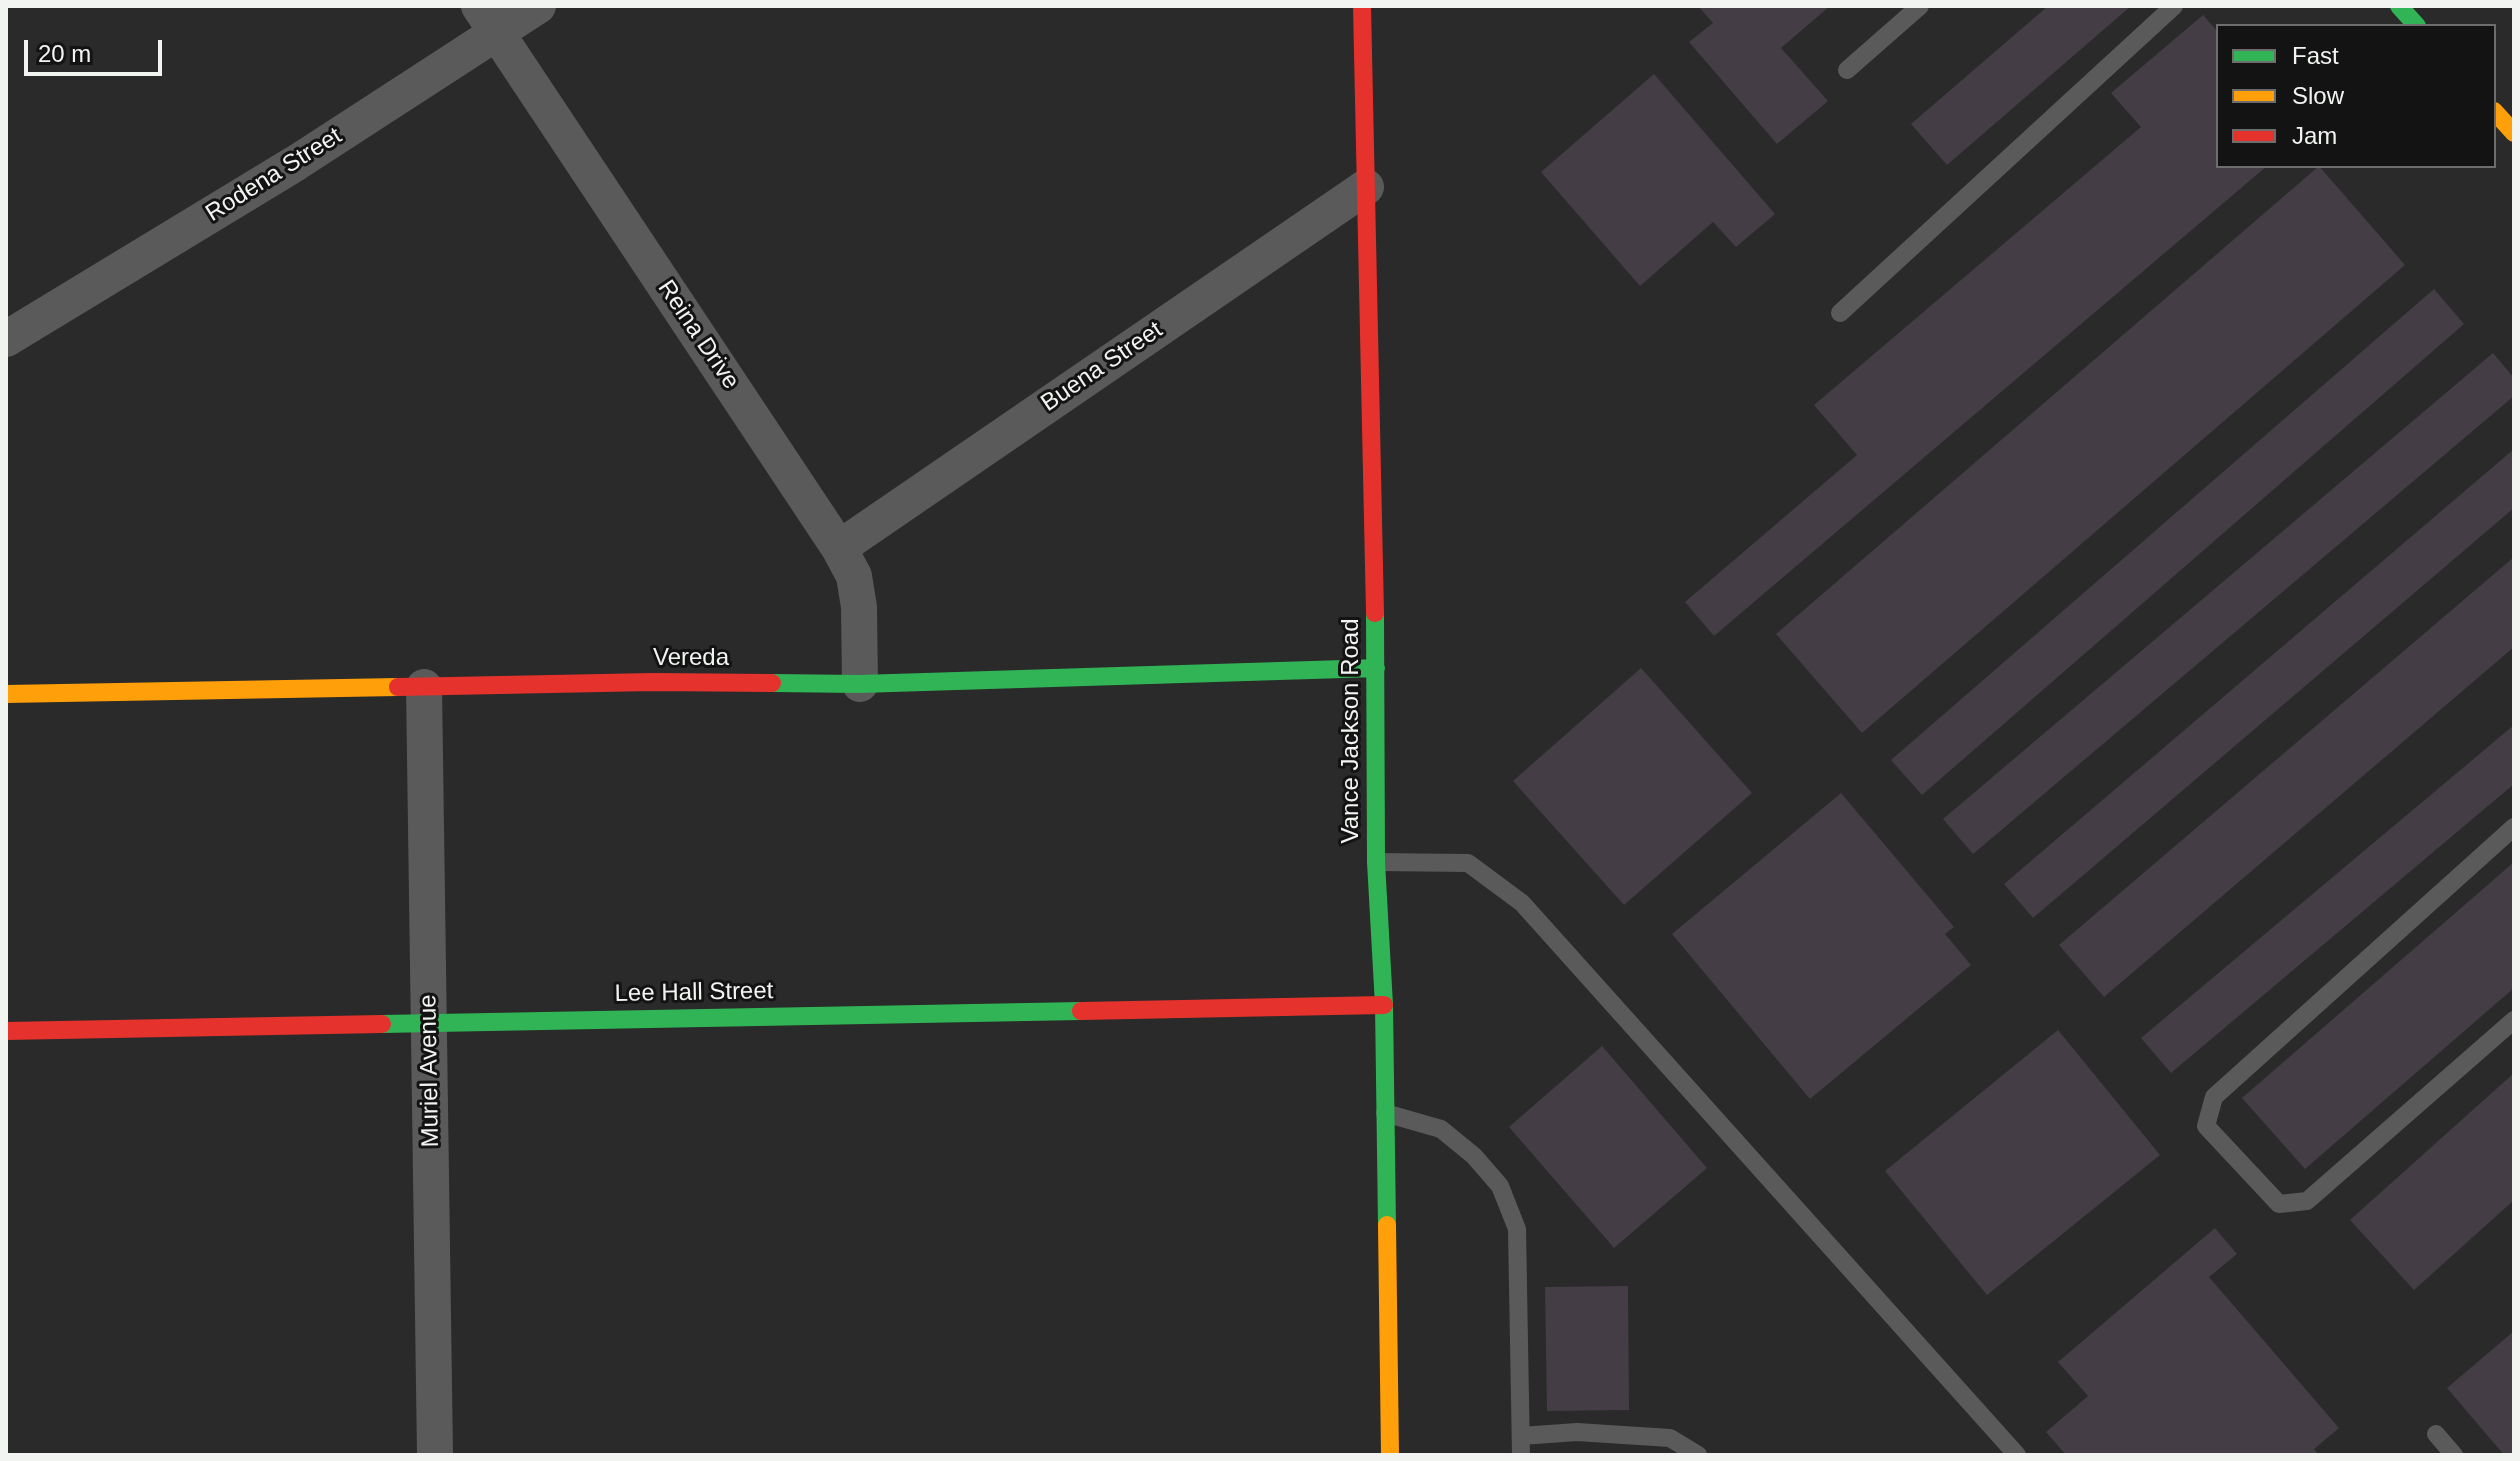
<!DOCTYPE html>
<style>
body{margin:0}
#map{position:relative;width:2520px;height:1461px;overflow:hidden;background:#292a29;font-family:Helvetica,sans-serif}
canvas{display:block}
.frame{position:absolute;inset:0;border:8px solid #f2f4f2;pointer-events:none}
.legend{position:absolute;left:2216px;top:24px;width:280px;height:144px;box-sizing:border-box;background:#121312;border:2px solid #6c6d6c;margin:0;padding:10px 14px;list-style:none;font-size:24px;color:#f2f4f2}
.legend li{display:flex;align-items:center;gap:16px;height:40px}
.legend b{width:40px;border:2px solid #6c6d6c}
.scale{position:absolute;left:24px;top:40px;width:138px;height:36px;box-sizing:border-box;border:4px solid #f2f4f2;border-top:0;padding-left:10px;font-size:24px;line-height:28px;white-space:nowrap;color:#f2f4f2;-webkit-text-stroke:6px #121312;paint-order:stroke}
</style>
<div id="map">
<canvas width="2520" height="1461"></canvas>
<div class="frame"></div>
<ul class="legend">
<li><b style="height:10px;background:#30b455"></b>Fast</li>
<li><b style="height:10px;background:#ff9f0a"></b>Slow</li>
<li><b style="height:10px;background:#e5322d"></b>Jam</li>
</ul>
<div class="scale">20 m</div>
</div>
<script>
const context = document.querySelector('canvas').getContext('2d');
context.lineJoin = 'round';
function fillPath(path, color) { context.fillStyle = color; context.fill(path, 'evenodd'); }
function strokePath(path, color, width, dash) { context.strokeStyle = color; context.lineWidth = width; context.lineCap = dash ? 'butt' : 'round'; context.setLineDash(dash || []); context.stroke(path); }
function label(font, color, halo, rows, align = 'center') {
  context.font = font + ' Helvetica,sans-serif'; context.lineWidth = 6; context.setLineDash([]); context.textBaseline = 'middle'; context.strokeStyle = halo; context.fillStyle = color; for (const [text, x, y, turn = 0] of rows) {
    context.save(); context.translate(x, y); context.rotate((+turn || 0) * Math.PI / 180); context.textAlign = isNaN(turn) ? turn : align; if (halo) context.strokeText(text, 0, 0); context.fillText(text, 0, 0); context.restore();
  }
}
fillPath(new Path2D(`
 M1698,6H1830L1781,48L1828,101L1777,144L1689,42L1713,23Z
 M2048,6H2131L1947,165L1911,124Z
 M2203,15L2218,32V166H2267L1714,636L1685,602L1857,455L1814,405L2141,127L2111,93Z
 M1654,74L1775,214L1736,247L1713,222L1640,286L1541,172Z
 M2319,166L2405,265L1862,733L1776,634Z
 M2434,289L2464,324L1922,795L1891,760Z
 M2493,353L2514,378V396L1973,854L1943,819Z
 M2514,449V508L2033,918L2004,884Z
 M2514,557V647L2104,997L2059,945Z
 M1641,668L1752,793L1624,905L1513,781Z
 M2514,725V784L2171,1073L2141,1038Z
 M1841,793L1954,927L1945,934L1971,965L1810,1099L1672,934Z
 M2514,862V988L2305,1169L2242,1098Z
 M2058,1030L2160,1155L1987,1295L1885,1171Z
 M1602,1046L1707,1168L1614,1248L1509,1127Z
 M2514,1073V1200L2414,1290L2350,1220Z
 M2215,1228L2237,1254L2209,1277L2339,1428L2314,1449L2319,1455H2066L2046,1432L2088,1396L2058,1362Z
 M1628,1286L1629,1410L1547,1411L1545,1287Z
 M2514,1331V1455H2504L2447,1388Z`), '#443d45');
strokePath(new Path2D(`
 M1847,70L1920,6
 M1840,313L2174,6
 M2514,827L2214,1097L2206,1126L2279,1204L2307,1201L2514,1020
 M1376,862L1468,863L1522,903L2017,1455
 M1385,1113L1441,1129L1474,1156L1500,1186L1517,1229L1521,1455
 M2436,1434L2454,1455
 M1521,1436L1577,1432L1670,1438L1698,1455`), '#595a59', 18);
strokePath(new Path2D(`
 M479,6L839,548L854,576L859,607L860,684
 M6,339L296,163L538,6
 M839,548L1366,187
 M424,687L435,1455`), '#595a59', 36);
strokePath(new Path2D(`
 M2399,6L2417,26
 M1375,613L1376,862L1384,1005L1387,1225
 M772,683L860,684L1376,668
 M382,1024L1081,1011`), '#30b455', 18);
strokePath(new Path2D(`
 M2494,111L2514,133
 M6,694L398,687
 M1387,1225L1390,1455`), '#ff9f0a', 18);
strokePath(new Path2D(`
 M1362,6L1375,613
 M398,687L653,682L772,683
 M1081,1011L1384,1005
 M6,1031L382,1024`), '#e5322d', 18);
label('24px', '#f2f4f2', '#121312', [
 ["Rodena Street",274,175,-32],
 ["Reina Drive",698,335,56],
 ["Buena Street",1102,367,-34],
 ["Vereda",691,658],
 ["Vance Jackson Road",1351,731,-90],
 ["Lee Hall Street",694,993,-1],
 ["Muriel Avenue",430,1071,-91]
]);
</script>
